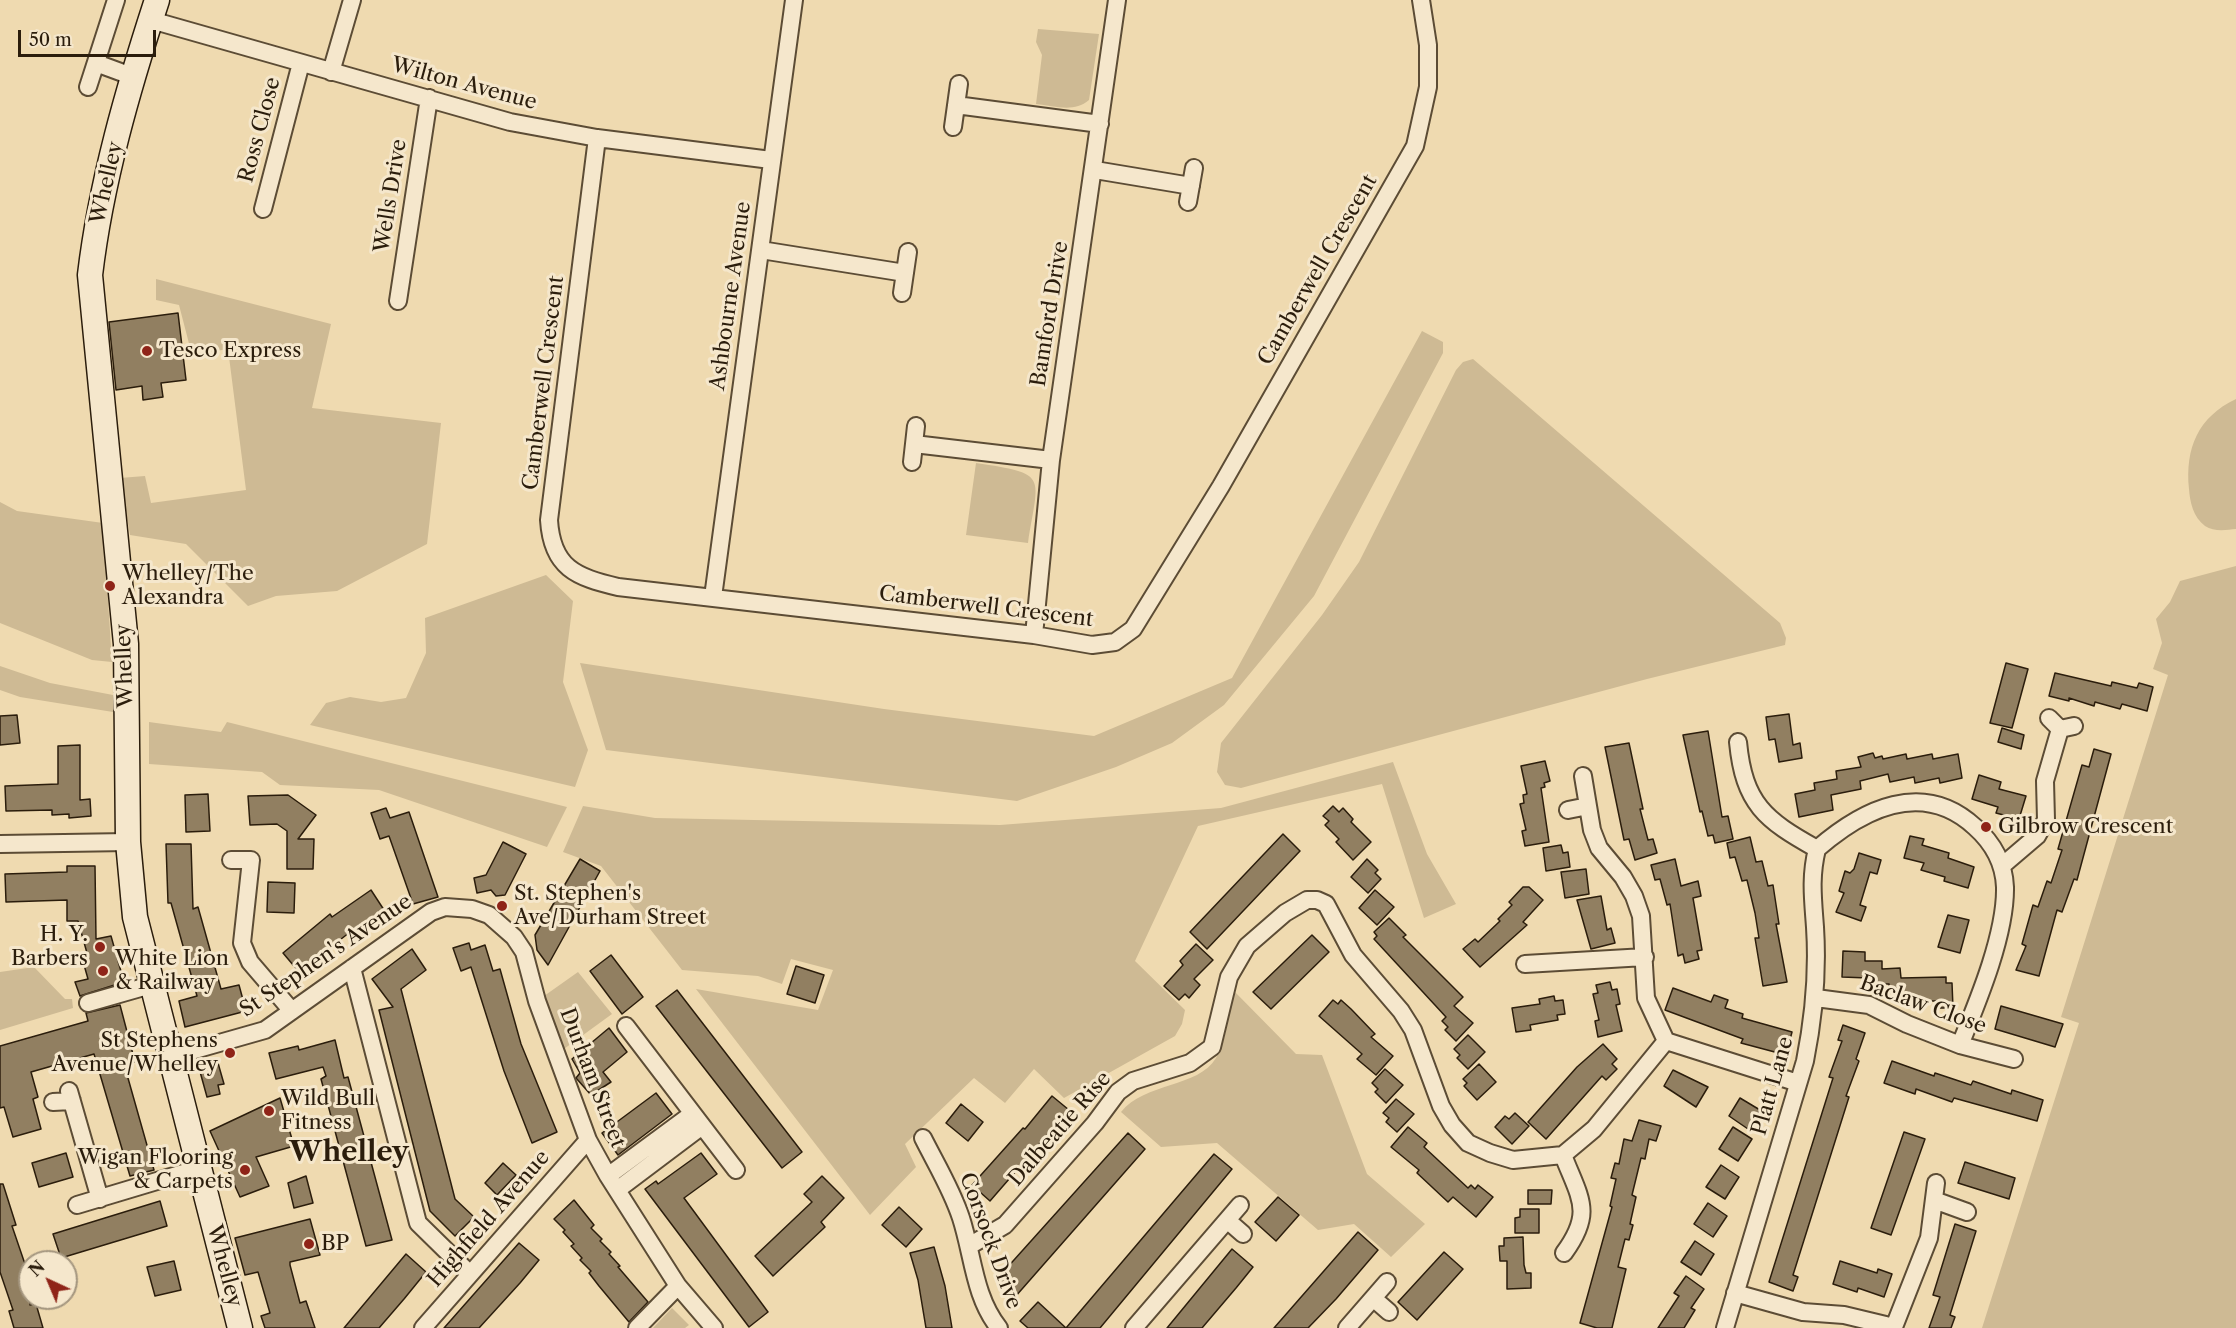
<!DOCTYPE html>
<style>
body{margin:0}
#map{position:relative;width:2236px;height:1328px;overflow:hidden;background:#efdab0;font-family:"Libre Caslon Text",serif}
canvas{display:block}
.north{position:absolute;left:18px;top:1250px;width:60px;height:60px;box-sizing:border-box;background:#f5e7cc;border:2px solid #a4967f;border-radius:50%;rotate:316deg;font-size:16px;font-weight:700;line-height:24px;text-align:center;color:#2b1d0c}
.north::after{content:'';display:block;margin:auto;width:21px;height:27px;background:#8f2418;clip-path:polygon(50% 0,100% 100%,50% 72%,0 100%)}
.scale{position:absolute;left:18px;top:30px;width:138px;height:27px;box-sizing:border-box;border:3px solid #2b1d0c;border-top:0;padding-left:8px;font-size:18px;line-height:21px;white-space:nowrap;color:#2b1d0c;-webkit-text-stroke:4px #f5e7cc;paint-order:stroke}
</style>
<div id="map">
<canvas width="2236" height="1328"></canvas>
<div class="north">N</div>
<div class="scale">50 m</div>
</div>
<script>
const context = document.querySelector('canvas').getContext('2d');
context.lineJoin = 'round';
function fillPath(path, color) { context.fillStyle = color; context.fill(path, 'evenodd'); }
function strokePath(path, color, width, dash) { context.strokeStyle = color; context.lineWidth = width; context.lineCap = dash ? 'butt' : 'round'; context.setLineDash(dash || []); context.stroke(path); }
function label(font, color, halo, rows, align = 'center') {
  context.font = font + ' "Libre Caslon Text",serif'; context.lineWidth = 6; context.setLineDash([]); context.textBaseline = 'middle'; context.strokeStyle = halo; context.fillStyle = color; for (const [text, x, y, turn = 0] of rows) {
    context.save(); context.translate(x, y); context.rotate((+turn || 0) * Math.PI / 180); context.textAlign = isNaN(turn) ? turn : align; if (halo) context.strokeText(text, 0, 0); context.fillText(text, 0, 0); context.restore();
  }
}
fillPath(new Path2D(`
 M1038,29L1099,34L1089,100C1074,113 1055,106 1036,104L1042,55L1036,42Z
 M156,279L331,324L312,408L441,423L427,544L337,591L276,596L248,606L186,544L130,535L120,478L145,476L151,503L246,490L228,349L192,355L179,305L156,300Z
 M1422,331L1443,342V353L1314,596L1224,705L1172,743L1116,767L1017,801L606,750L580,663L884,709L1094,736L1232,678Z
 M1473,359L1780,623L1786,638L1785,645L1647,679L1241,788L1225,785L1217,772L1221,743L1322,615L1359,562L1456,370L1463,362Z
 M2236,399V529C2226,530 2214,532 2205,526C2193,517 2190,502 2189,489C2185,448 2198,417 2236,399Z
 M976,463C1049,474 1039,474 1028,543L966,535Z
 M0,502L17,511L103,523L112,662L92,660L0,623Z
 M2236,566V1328H1982L2079,1023L2061,1017L2168,675L2153,669L2162,643L2156,619L2170,602L2180,581Z
 M546,575L573,601L563,682L588,750L575,787L310,725L326,703L350,697L381,702L406,698L426,653L425,618Z
 M0,666L50,683L113,695V712L20,697L0,690Z
 M149,722L221,732L227,722L567,807L547,847L379,790L280,785L262,772L149,764Z
 M1393,762L1427,854L1456,904L1424,918L1382,784L1198,826L1135,961L1185,1010L1182,1024L1175,1036L1064,1098L1034,1069L1005,1103L974,1078L905,1144L916,1167L870,1215L696,989L818,1010L833,970L791,959L782,984L758,976L682,970L601,866L563,852L583,806L655,818L1000,825L1221,808Z
 M34,967L65,999H72L73,1008L0,1030V972Z
 M578,972L612,1014L557,1054L537,1001Z
 M1234,991L1296,1054L1322,1055L1367,1174L1425,1224L1391,1257L1354,1224L1318,1230L1217,1143L1161,1147L1121,1112C1145,1082 1198,1088 1216,1058C1229,1037 1226,1013 1234,991Z
 M672,1308L689,1325L685,1328H653Z`), '#ceba94');
const building = new Path2D(`
 M178,313L186,380L161,383L163,397L143,400L142,386L116,390L109,322Z
 M2006,663L2028,669L2012,728L1990,723Z
 M2055,673L2111,686L2112,682L2137,688L2139,683L2153,687L2147,711L2122,704L2120,709L2095,702L2094,706L2069,698V701L2049,696Z
 M1789,714L1793,745L1800,743L1802,758L1779,762L1775,739L1769,740L1766,717Z
 M17,715L20,743L0,745V716Z
 M2002,728L2024,735L2021,749L1998,742Z
 M1708,731L1722,817L1728,816L1733,839L1715,843L1713,835L1708,836L1702,811L1700,812L1683,735Z
 M1629,743L1643,809H1640L1648,840L1653,839L1657,853L1635,860L1629,839L1624,840L1605,747Z
 M80,745V800L90,799L91,816L69,818V814L52,815V810L6,811L5,786L58,784V746Z
 M2094,749L2111,754L2077,880L2074,879L2062,912L2057,910L2039,976L2016,970L2026,946L2022,944L2033,905L2038,907L2047,881L2051,883L2062,850L2058,849L2082,765L2089,767Z
 M1873,753L1875,758L1882,756L1883,759L1906,754L1907,759L1932,754L1933,759L1958,754L1962,778L1940,783L1939,778L1915,783L1914,777L1890,782L1888,774L1860,781L1861,789L1831,795L1833,810L1799,817L1795,794L1815,790L1814,783L1837,779L1836,771L1861,767L1858,757Z
 M1545,761L1550,781L1544,783L1545,787L1541,788L1549,842L1525,846L1522,831L1526,830L1520,804L1524,803L1523,795L1527,794L1521,766Z
 M1979,775L2001,782L1999,789L2026,796L2019,819L1996,813L1998,807L1972,799Z
 M208,794L210,831L186,832L185,795Z
 M288,795L316,815L298,839H314L313,869H287V831L277,824L250,825L248,796Z
 M1333,806L1339,812L1343,808L1353,819L1351,822L1371,842L1353,860L1336,842L1339,839L1325,825L1329,821L1323,816Z
 M386,808L390,818L409,812L438,897L413,904L389,836L380,839L371,813Z
 M1283,834L1300,851L1207,949L1190,932Z
 M1910,836L1924,839L1922,845L1949,853L1948,858L1974,867L1968,888L1944,881L1945,877L1921,870L1924,863L1904,858Z
 M1750,837L1756,862L1762,861L1768,886L1773,885L1779,924H1776L1787,982L1763,986L1755,938H1759L1755,913L1747,880L1742,881L1735,857L1730,858L1727,843Z
 M503,842L526,854L505,895L496,896L491,890L477,893L474,878L486,875Z
 M166,844H191L193,909L198,907L221,989L239,985L246,1011L185,1027L179,1001L197,996L171,903H168Z
 M1561,845L1563,853L1568,852L1570,867L1546,871L1543,848Z
 M1859,853L1881,860L1877,874L1870,872L1860,905L1866,907L1861,921L1836,912L1844,893L1839,891L1845,871L1850,873L1854,869Z
 M580,859L600,871L548,965L537,950L535,935Z
 M1367,859L1378,870L1375,873L1381,879L1368,893L1351,877Z
 M1675,859L1681,886L1698,881L1701,896L1693,898L1702,950L1697,951L1699,959L1685,963L1683,954L1678,956L1670,904L1667,905L1660,879L1655,880L1651,865Z
 M67,866H95L96,939L111,936L124,982L80,996L75,982L88,979L81,954L87,953L78,921H67V900L6,902L5,874L67,872Z
 M1586,869L1589,894L1565,898L1561,872Z
 M268,882L295,883L294,913L267,912Z
 M1523,887H1529L1543,900L1523,922L1527,925L1480,967L1463,949L1475,939L1478,942L1500,921L1498,919L1512,905L1509,902Z
 M371,890L386,913L362,930L359,925L299,972L283,953L330,914L332,917Z
 M1375,890L1394,907L1377,925L1359,908Z
 M1601,896L1607,930L1611,928L1615,943L1591,949L1577,900Z
 M1948,915L1969,920L1960,953L1938,947Z
 M1389,918L1406,935L1403,937L1463,997L1454,1006L1473,1023L1456,1041L1445,1030L1448,1027L1442,1021L1446,1017L1374,939L1377,936L1374,932Z
 M1312,935L1329,952L1271,1009L1253,992Z
 M469,943L471,950L485,945L493,971L500,969L521,1044L557,1132L532,1143L504,1071L471,967L461,971L453,948Z
 M1196,944L1213,960L1194,979L1200,985L1189,998L1185,994L1179,1000L1164,986L1183,965L1180,961Z
 M412,949L426,970L401,989L455,1199L474,1217L455,1236L430,1211L379,1010L393,1007L372,979Z
 M1843,951L1865,952V961H1882V969L1900,968L1901,978L1946,977V983H1952L1953,1008H1936V1001H1909V992L1889,993V984H1868V978L1842,977Z
 M611,955L643,997L622,1014L590,971Z
 M796,966L824,975L815,1003L787,994Z
 M1610,982L1612,990L1617,989L1620,1004L1616,1005L1622,1031L1598,1037L1595,1021L1599,1020L1593,994L1598,993L1596,985Z
 M1673,988L1711,1002L1714,995L1728,1000L1725,1008L1743,1014L1742,1018L1792,1032L1786,1055L1741,1043L1743,1039L1665,1010Z
 M677,990L802,1152L782,1168L656,1006Z
 M1554,996L1555,1001L1563,1000L1565,1014L1557,1015L1558,1020L1530,1025L1531,1030L1516,1032L1512,1008L1540,1004L1539,999Z
 M1333,1000L1338,1004L1341,1000L1351,1009L1375,1034L1371,1037L1393,1056L1376,1075L1357,1059L1362,1054L1319,1016Z
 M120,1005L135,1062L124,1064L154,1170L130,1176L94,1054L31,1072L38,1097L33,1099L41,1129L13,1137L4,1107L0,1108V1046L88,1021L86,1013Z
 M2001,1006L2063,1024L2055,1047L1995,1029Z
 M1843,1025L1865,1033L1856,1059L1859,1061L1846,1096L1849,1097L1793,1275L1798,1277L1793,1291L1769,1282L1833,1078L1829,1077L1842,1041L1838,1040Z
 M609,1028L627,1052L603,1072L611,1082L591,1095L576,1078L580,1073L572,1059Z
 M1468,1035L1485,1052L1468,1069L1457,1058L1460,1055L1454,1049Z
 M335,1040L344,1078L348,1077L392,1240L366,1246L321,1079L326,1076L323,1067L276,1079L269,1053L298,1046L299,1050Z
 M1603,1044L1617,1059L1612,1064L1617,1069L1606,1080L1602,1076L1546,1139L1528,1122L1577,1067Z
 M1892,1061L1934,1076L1935,1073L1971,1085L1973,1081L2011,1094L2012,1090L2043,1100L2037,1121L1954,1098L1952,1102L1916,1089L1915,1094L1884,1083Z
 M218,1063L224,1084L218,1085L220,1094L207,1097L199,1068Z
 M1479,1064L1496,1082L1477,1100L1464,1086L1467,1083L1463,1079Z
 M1385,1069L1403,1085L1386,1103L1375,1092L1378,1089L1372,1083Z
 M1673,1070L1708,1087L1696,1107L1664,1086Z
 M656,1093L672,1114L618,1155L602,1133Z
 M1052,1096L1069,1110L990,1201L972,1185L1023,1128L1025,1129Z
 M280,1098L294,1146L256,1157L269,1186L240,1197L210,1131Z
 M1740,1098L1760,1110L1748,1129L1729,1116Z
 M1396,1099L1414,1114L1397,1132L1386,1122L1389,1118L1383,1113Z
 M961,1104L983,1122L968,1141L946,1123Z
 M1515,1113L1529,1126L1512,1144L1495,1127L1505,1116L1509,1119Z
 M1639,1120L1661,1126L1656,1141L1649,1139L1645,1159L1641,1158L1632,1195L1636,1197L1630,1224L1633,1225L1629,1240L1625,1239L1618,1267L1626,1269L1612,1328H1597L1580,1323L1612,1207L1610,1206L1616,1179L1611,1178L1615,1163L1619,1164L1624,1139L1632,1141Z
 M1408,1127L1427,1143L1424,1147L1468,1188L1471,1185L1475,1189L1478,1185L1493,1197L1476,1217L1453,1197L1448,1202L1417,1173L1419,1170L1391,1147Z
 M1733,1127L1752,1139L1738,1161L1719,1149Z
 M1904,1132L1925,1139L1891,1235L1871,1228Z
 M1128,1133L1145,1149L1015,1297L996,1280Z
 M66,1153L73,1177L39,1187L32,1163Z
 M701,1153L717,1174L684,1198L768,1312L749,1327L645,1189L656,1181L658,1184Z
 M1214,1154L1232,1169L1100,1328H1028L1020,1321L1038,1302L1066,1328Z
 M1965,1162L2015,1178L2009,1199L1958,1183Z
 M503,1163L516,1175L497,1195L485,1183Z
 M1721,1165L1739,1177L1725,1199L1706,1187Z
 M306,1176L313,1203L294,1208L288,1183Z
 M822,1176L844,1198L821,1222L825,1227L773,1276L755,1256L812,1202L804,1194Z
 M0,1184H3L16,1225L12,1226L27,1270L30,1269V1305L36,1304L43,1328H14L9,1311L13,1310L0,1272Z
 M1528,1190H1552L1551,1204H1528Z
 M1278,1197L1299,1215L1276,1241L1255,1222Z
 M574,1200L594,1225L591,1228L602,1239L600,1241L611,1252L609,1254L620,1266L618,1267L648,1302L629,1322L599,1286L589,1273L591,1271L580,1260L582,1258L571,1246L574,1244L563,1232L565,1230L554,1219Z
 M160,1201L167,1226L61,1258L53,1234Z
 M1708,1203L1727,1216L1713,1237L1694,1224Z
 M899,1207L922,1229L906,1247L882,1225Z
 M1520,1209H1539V1233H1515V1218L1520,1217Z
 M310,1219L320,1255L290,1262V1265L300,1303L306,1301L315,1328H265L261,1316L270,1313L258,1272L245,1275L235,1238Z
 M1955,1224L1976,1231L1950,1315L1955,1317L1951,1328H1929L1940,1297L1933,1295Z
 M1358,1232L1378,1250L1336,1299L1308,1328H1274Z
 M1523,1237L1524,1265L1526,1273H1531V1288L1507,1289V1261H1500L1499,1246H1504V1238Z
 M1695,1241L1714,1254L1701,1275L1681,1262Z
 M519,1243L539,1260L520,1283L479,1328H444Z
 M934,1247L945,1286L952,1328H926L918,1280L910,1253Z
 M1232,1249L1253,1267L1236,1288L1202,1328H1167Z
 M1444,1252L1463,1269L1417,1320L1398,1302Z
 M406,1254L426,1272L404,1299L379,1328H344Z
 M174,1261L181,1290L155,1296L147,1267Z
 M1840,1261L1877,1273L1878,1269L1892,1274L1884,1297L1858,1288L1857,1292L1833,1284Z
 M1686,1276L1704,1289L1691,1308L1695,1310L1684,1328H1658L1679,1296L1674,1293Z`);
fillPath(building, '#917f61');
strokePath(building, '#2b1d0c', 1.5);
const minor = new Path2D(`
 M151,20L510,122L597,138L771,160
 M96,63L134,77
 M331,72L352,0
 M88,87L116,0
 M956,105L1100,124
 M953,127L959,84
 M597,138L549,520C552,568 576,577 618,587L1034,635L1092,645L1115,642L1133,629L1221,486L1415,146L1428,87V45L1421,0
 M1095,170L1191,186
 M1188,202L1194,168
 M263,209L301,63
 M761,250L905,273
 M902,293L908,252
 M398,301L429,98
 M914,444L1051,460
 M912,462L916,426
 M713,597L794,0
 M1034,635L1051,460L1117,0
 M2049,718L2060,729L2074,726
 M1738,742C1744,804 1765,820 1817,849
 M1583,776L1592,830L1599,848L1623,877L1634,896L1641,916L1646,998L1666,1041L1798,1083
 M1568,810L1588,806
 M0,844L128,842
 M1817,849C1863,809 1923,779 1975,827C1993,843 2004,863 2005,887C2006,934 1978,1001 1960,1045
 M231,860H251L242,943L250,962L292,1011
 M2003,865L2037,836L2046,820L2045,781L2060,729
 M1525,964L1645,957
 M352,968L418,1223L470,1274
 M1816,998L1869,1005L1907,1024L1960,1045L2014,1059
 M88,1003L151,985
 M626,1026L736,1170
 M170,1057L265,1030L431,912L445,907L472,909L489,915L514,937L524,952L537,1001L588,1140L608,1176L678,1286L714,1328
 M69,1091L100,1199
 M53,1102L72,1101
 M923,1138C936,1164 952,1190 961,1218C973,1255 974,1297 999,1328
 M1563,1155C1580,1199 1594,1212 1564,1253
 M608,1176L692,1114
 M617,1190L702,1126
 M1934,1200L1967,1212
 M77,1205L197,1169
 M1227,1220L1243,1234
 M969,1246L1005,1225L1095,1123L1118,1092L1133,1081L1190,1063L1212,1047L1229,977L1247,946L1285,913L1307,900H1317L1326,904L1353,955L1401,1011L1413,1030L1441,1106L1452,1125L1468,1143L1490,1153L1513,1160L1563,1155L1594,1129L1666,1041
 M1735,1293L1803,1312L1844,1315L1894,1327L1929,1238L1936,1183
 M1373,1298L1389,1312
 M423,1328L588,1140
 M637,1328L678,1286
 M1134,1328L1240,1205
 M1347,1328L1387,1282
 M1725,1328L1805,1061C1814,1016 1818,973 1815,927C1813,899 1810,877 1817,849`);
const secondary = new Path2D(`
 M157,0C128,89 101,182 90,275L126,644L128,842L135,917L240,1328`);
strokePath(minor, '#5c4c35', 20);
strokePath(secondary, '#2b1d0c', 27);
strokePath(minor, '#f5e7cc', 16);
strokePath(secondary, '#f5e7cc', 24);
for (const [x, y, r, color] of [
 [147,351,6,"#8f2418"],
 [110,586,6,"#8f2418"],
 [1986,827,6,"#8f2418"],
 [502,906,6,"#8f2418"],
 [100,947,6,"#8f2418"],
 [103,971,6,"#8f2418"],
 [230,1053,6,"#8f2418"],
 [269,1111,6,"#8f2418"],
 [245,1170,6,"#8f2418"],
 [309,1244,6,"#8f2418"]
]) { const dot = new Path2D(); dot.arc(x, y, r, 0, 2 * Math.PI); context.fillStyle = color; context.fill(dot); strokePath(dot, '#f5e7cc', 2); }
label('21px', '#2b1d0c', '#f5e7cc', [
 ["Wilton Avenue",464,84,15],
 ["Ross Close",260,130,-75],
 ["Whelley",107,183,-77],
 ["Wells Drive",391,196,-81],
 ["Camberwell Crescent",1318,270,-60],
 ["Ashbourne Avenue",731,296,-82],
 ["Bamford Drive",1050,314,-81],
 ["Camberwell Crescent",544,383,-83],
 ["Camberwell Crescent",986,607,7],
 ["Whelley",125,666,-92],
 ["St Stephen's Avenue",326,956,-34],
 ["Baclaw Close",1923,1005,20],
 ["Durham Street",592,1078,69],
 ["Platt Lane",1773,1086,-74],
 ["Dalbeatie Rise",1060,1129,-49],
 ["Highfield Avenue",489,1219,-49],
 ["Corsock Drive",990,1241,70],
 ["Whelley",224,1266,75]
]);
label('21px', '#2b1d0c', '#f5e7cc', [
 ["Tesco Express",159,351],
 ["Whelley/The",122,574],
 ["Alexandra",122,598],
 ["Gilbrow Crescent",1998,827],
 ["St. Stephen's",514,894],
 ["Ave/Durham Street",514,918],
 ["H. Y.",88,935,"right"],
 ["Barbers",88,959,"right"],
 ["White Lion",115,959],
 ["& Railway",115,983],
 ["St Stephens",218,1041,"right"],
 ["Avenue/Whelley",218,1065,"right"],
 ["Wild Bull",281,1099],
 ["Fitness",281,1123],
 ["Wigan Flooring",233,1158,"right"],
 ["& Carpets",233,1182,"right"],
 ["BP",321,1244]
], 'left');
label('bold 27px', '#2b1d0c', '#f5e7cc', [
 ["Whelley",349,1153]
]);
</script>
